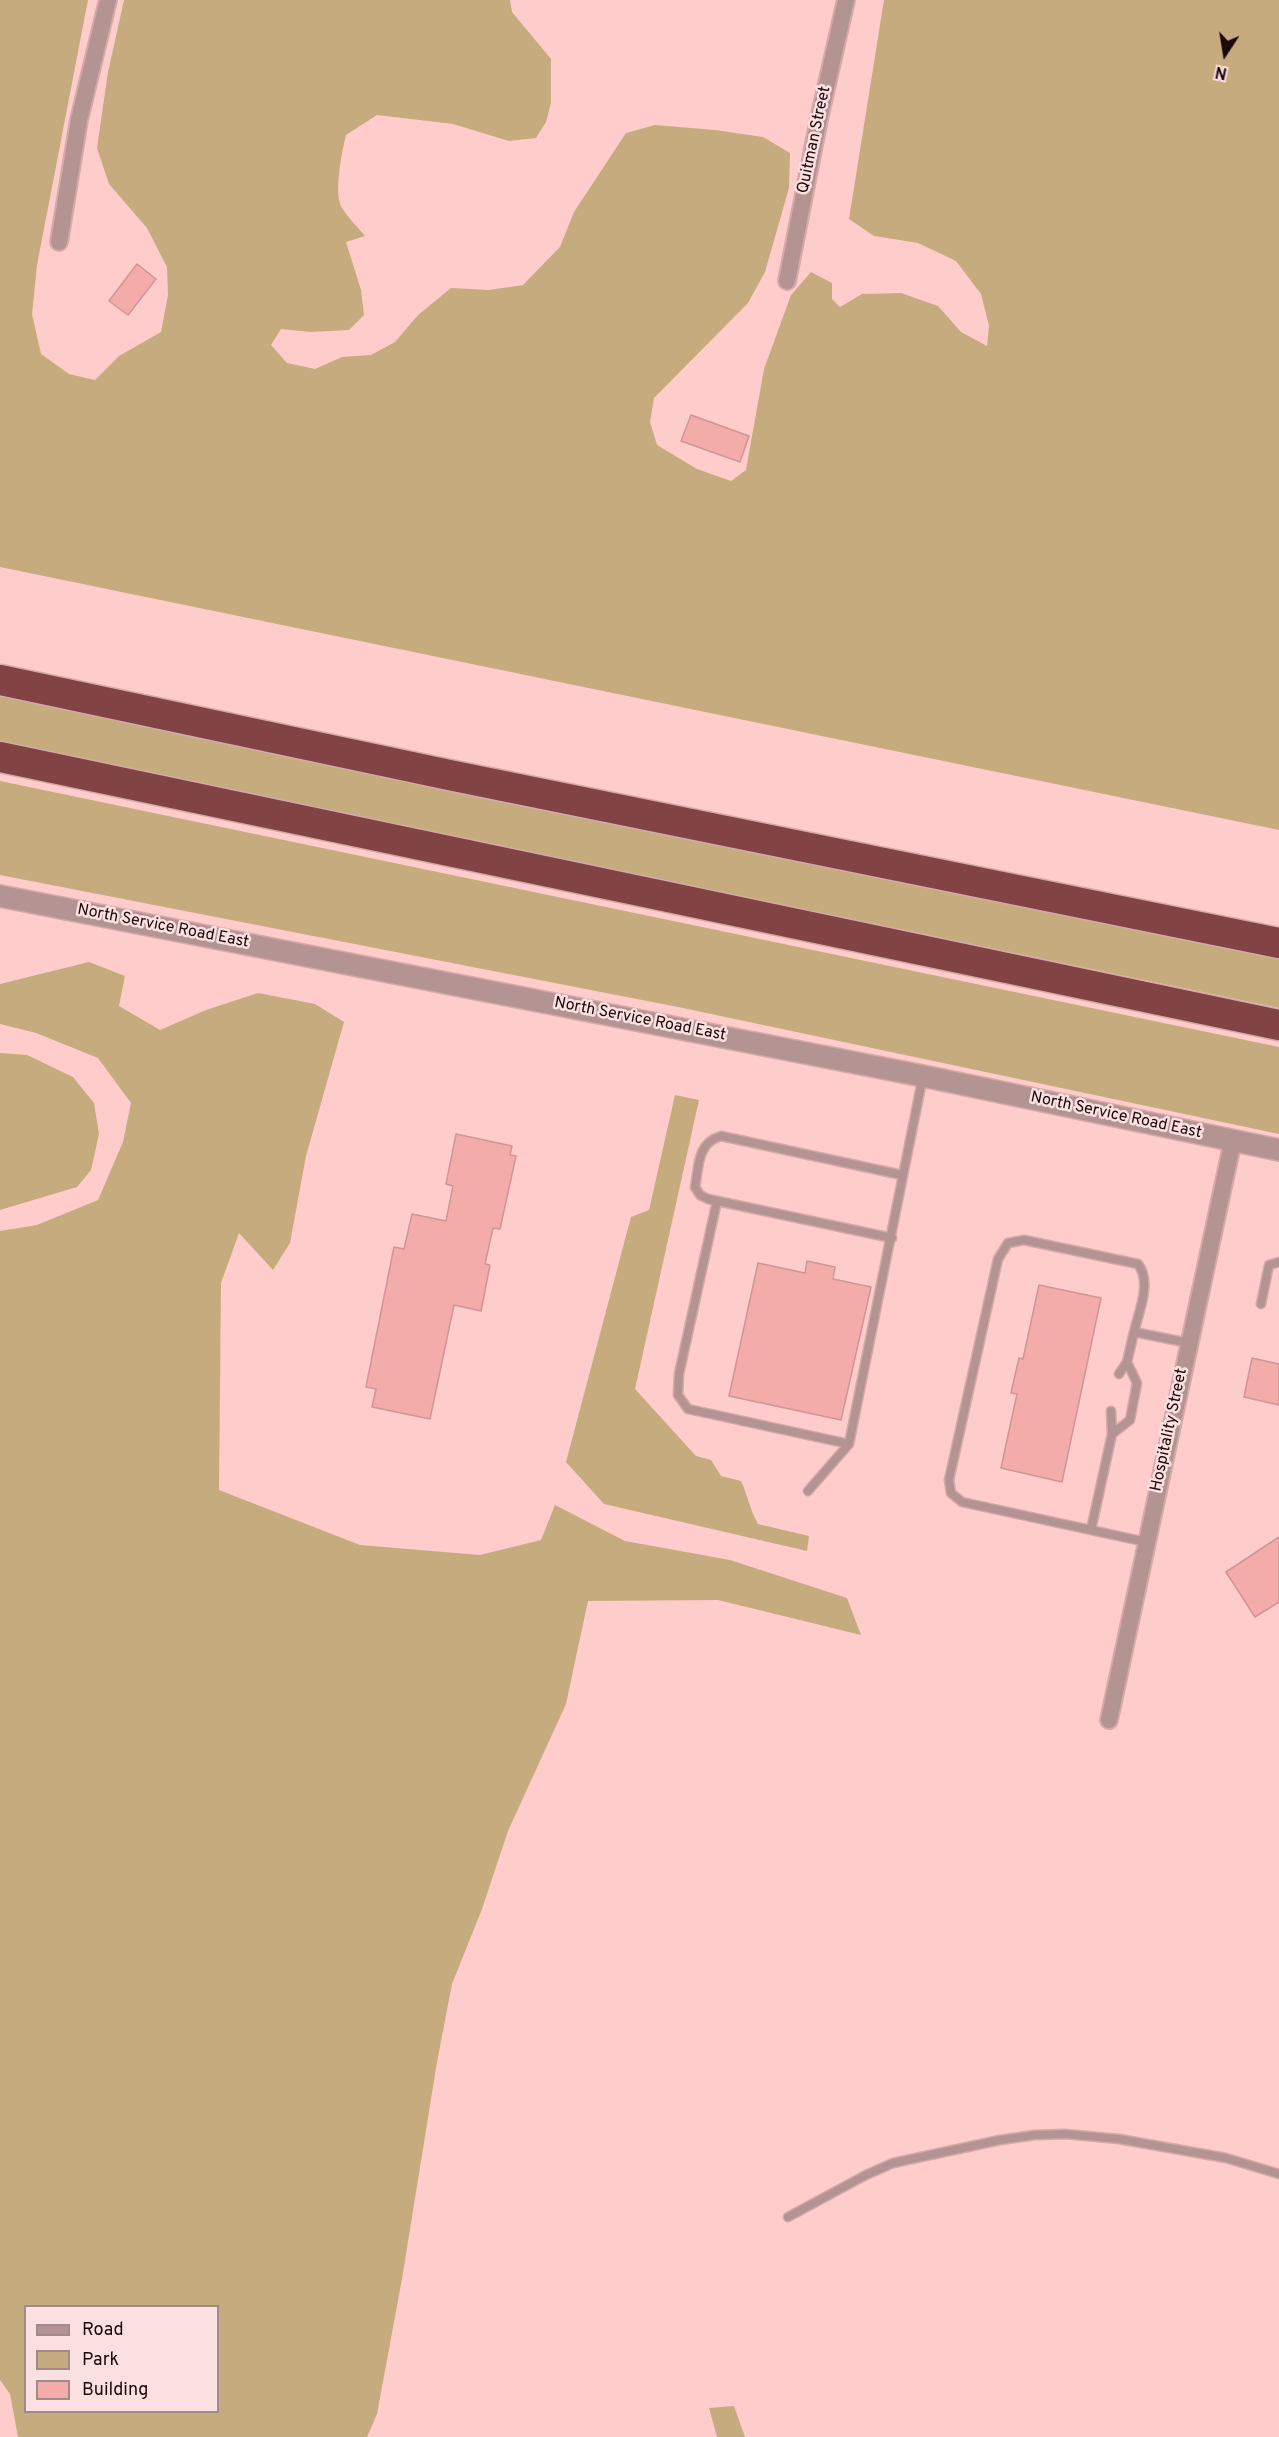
<!DOCTYPE html>
<style>
body{margin:0}
#map{position:relative;width:1279px;height:2437px;overflow:hidden;background:#fecccb;font-family:Overpass,sans-serif}
canvas{display:block}
.legend{position:absolute;left:24px;top:2305px;width:195px;height:108px;box-sizing:border-box;background:#fae0e0;border:2px solid #a18a8a;margin:0;padding:8px 10px;list-style:none;font-size:18px;color:#1c0809}
.legend li{display:flex;align-items:center;gap:12px;height:30px}
.legend b{width:30px;border:2px solid #a18a8a}
.north{position:absolute;left:1195px;top:24px;width:60px;height:60px;-webkit-text-stroke:4px #fae0e0;paint-order:stroke;rotate:192deg;font-size:16px;font-weight:700;line-height:24px;text-align:center;color:#1c0809}
.north::after{content:'';display:block;margin:auto;width:21px;height:27px;background:#1c0809;clip-path:polygon(50% 0,100% 100%,50% 72%,0 100%)}
</style>
<div id="map">
<canvas width="1279" height="2437"></canvas>
<ul class="legend">
<li><b style="height:8px;background:#b49493"></b>Road</li>
<li><b style="height:16px;background:#c6ab7f"></b>Park</li>
<li><b style="height:16px;background:#f4acab"></b>Building</li>
</ul>
<div class="north">N</div>
</div>
<script>
const context = document.querySelector('canvas').getContext('2d');
context.lineJoin = 'round';
function fillPath(path, color) { context.fillStyle = color; context.fill(path, 'evenodd'); }
function strokePath(path, color, width, dash) { context.strokeStyle = color; context.lineWidth = width; context.lineCap = dash ? 'butt' : 'round'; context.setLineDash(dash || []); context.stroke(path); }
function label(font, color, halo, rows, align = 'center') {
  context.font = font + ' Overpass,sans-serif'; context.lineWidth = 5; context.setLineDash([]); context.textBaseline = 'middle'; context.strokeStyle = halo; context.fillStyle = color; for (const [text, x, y, turn = 0] of rows) {
    context.save(); context.translate(x, y); context.rotate((+turn || 0) * Math.PI / 180); context.textAlign = isNaN(turn) ? turn : align; if (halo) context.strokeText(text, 0, 0); context.fillText(text, 0, 0); context.restore();
  }
}
fillPath(new Path2D(`
 M0,0H88L37,265L32,314L41,354L69,374L95,380L119,356L161,332L168,295L167,267L147,228L109,184L97,148L108,72L124,0H510L512,12L551,59V103L546,122L536,138L509,141L453,124L377,115L346,135C342,151 334,191 341,206C346,216 358,227 365,236L346,242L361,290L364,315L349,330L311,332L281,329L271,345L287,363L315,369L342,357L371,355L395,342L418,315L451,288L489,290L523,285L560,247L574,212L626,133L655,125L715,130L763,137L790,153L789,188L765,272L748,303L654,398L650,422L657,445L697,469L731,481L746,470L764,369L791,295L811,272L832,283V299L840,307L862,294L901,293L938,306L961,332L987,346L989,326L981,294L956,261L918,243L874,236L849,219L884,0H1279V830L0,567Z
 M0,689L1279,956V1008L0,742Z
 M0,781L1279,1047V1134L678,1007L0,875Z
 M89,962L125,976L119,1006L160,1030L206,1010L258,993L315,1004L344,1022L306,1156L290,1243L273,1270L239,1233L221,1283L219,1490L360,1545L480,1555L541,1540L555,1505L625,1541L730,1560L847,1598L861,1635L718,1600L588,1601L566,1704L508,1831L482,1909L452,1984L437,2062L402,2279L377,2414L367,2437H18L10,2394L0,2380V1231L37,1225L98,1200L123,1142L131,1103L98,1058L36,1033L0,1024V984ZM26,2306H218V2412H26Z
 M0,1053L27,1055L73,1077L94,1103L99,1134L91,1170L77,1187L0,1210Z
 M675,1095L699,1100L635,1389L696,1456L711,1460L721,1476L741,1481C748,1496 750,1510 758,1524L809,1536L807,1551L604,1504L566,1462L631,1217L649,1210Z
 M734,2406L745,2437H717L709,2408Z`), '#c6ab7f');
const building = new Path2D(`
 M137,264L156,279L128,315L109,301Z
 M691,415L749,436L740,462L681,441Z
 M456,1134L512,1146L510,1155L516,1156L500,1229L493,1228L485,1264L490,1265L481,1311L454,1305L430,1419L372,1407L376,1389L366,1387L394,1247L404,1249L412,1214L446,1221L453,1186L446,1184Z
 M807,1261L835,1267L833,1279L871,1287L841,1420L729,1396L758,1263L805,1273Z
 M1039,1285L1101,1298L1062,1482L1001,1468L1017,1394L1011,1393L1019,1358L1023,1359Z
 M1252,1358L1279,1364V1405L1244,1397Z
 M1279,1537V1602L1255,1617L1226,1572Z`);
fillPath(building, '#f4acab');
strokePath(building, '#d09595', 1.5);
const service = new Path2D(`
 M717,1201L679,1374L678,1395L688,1409L849,1444
 M892,1238L708,1199L700,1195L695,1187C699,1166 697,1143 721,1136L902,1175
 M1261,1304L1269,1265L1279,1262
 M1119,1374L1127,1362L1134,1332
 M1112,1434L1130,1420L1137,1383L1127,1362
 M808,1491L849,1444L923,1076
 M1091,1530L1112,1434L1111,1411
 M1146,1542L962,1502L951,1493L949,1480L998,1259L1008,1243L1024,1240L1138,1264C1152,1282 1139,1311 1134,1332L1189,1343
 M788,2217L866,2175L893,2163L1000,2140L1035,2135L1065,2134L1119,2139L1226,2158L1279,2174`);
const minor = new Path2D(`
 M59,242L79,120L108,0
 M787,281L819,119L846,0
 M1109,1720L1233,1140`);
const tertiary = new Path2D(`
 M0,896L923,1076L1279,1150`);
const motorway = new Path2D(`
 M0,680L454,776L1279,943
 M0,757L1279,1025`);
strokePath(service, '#d5a9a8', 11);
strokePath(minor, '#d5a9a8', 20);
strokePath(tertiary, '#d5a9a8', 24);
strokePath(motorway, '#d5a9a8', 33);
strokePath(service, '#b49493', 8);
strokePath(minor, '#b49493', 16);
strokePath(tertiary, '#b49493', 21);
strokePath(motorway, '#814344', 30);
label('16px', '#1c0809', '#fae0e0', [
 ["Quitman Street",815,140,-78],
 ["North Service Road East",163,927,11],
 ["North Service Road East",640,1020,11],
 ["North Service Road East",1116,1116,12],
 ["Hospitality Street",1170,1430,-78]
]);
</script>
